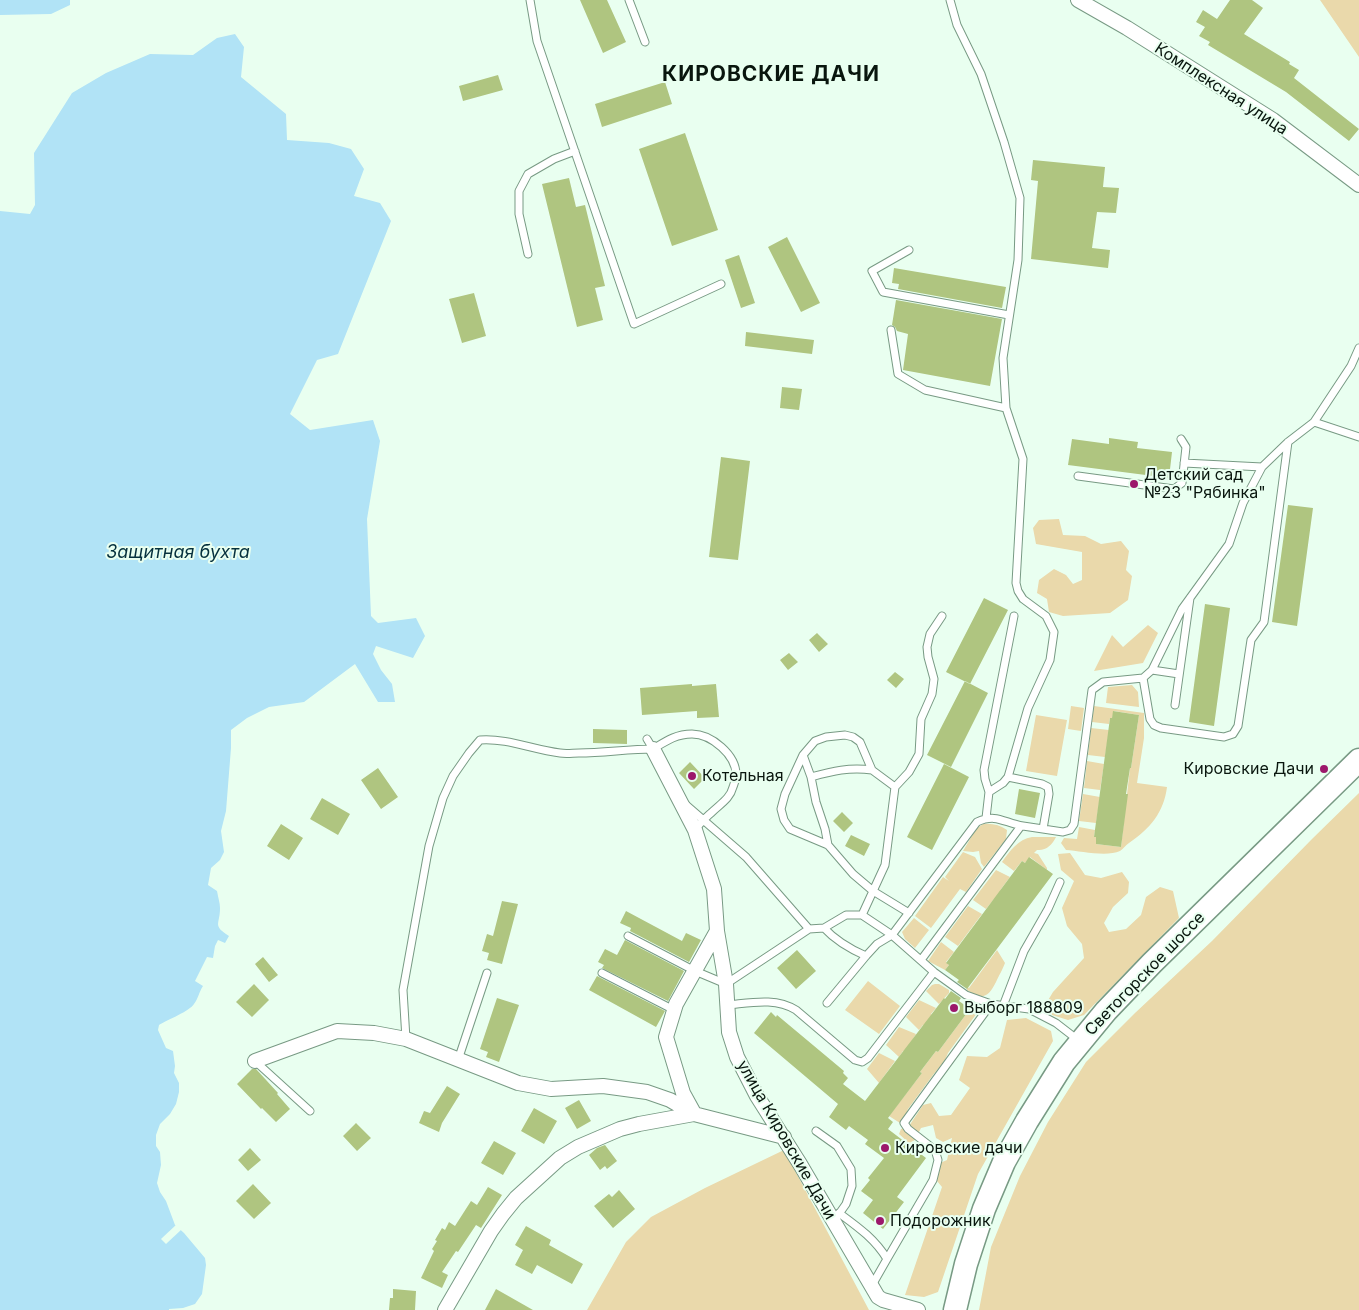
<!DOCTYPE html>
<meta charset="utf-8">
<style>
body{margin:0}
canvas{display:block;background:#e9fff0}
</style>
<canvas width="1359" height="1310"></canvas>
<script>
const context = document.querySelector('canvas').getContext('2d');
context.lineJoin = 'round';
function fillPath(path, color) { context.fillStyle = color; context.fill(path, 'evenodd'); }
function strokePath(path, color, width, dash) { context.strokeStyle = color; context.lineWidth = width; context.lineCap = dash ? 'butt' : 'round'; context.setLineDash(dash || []); context.stroke(path); }
function label(font, color, halo, rows, align = 'center') {
  context.font = font + ' Inter,sans-serif'; context.lineWidth = 4; context.setLineDash([]); context.textBaseline = 'middle'; context.strokeStyle = halo; context.fillStyle = color; for (const [text, x, y, turn = 0] of rows) {
    context.save(); context.translate(x, y); context.rotate((+turn || 0) * Math.PI / 180); context.textAlign = isNaN(turn) ? turn : align; if (halo) context.strokeText(text, 0, 0); context.fillText(text, 0, 0); context.restore();
  }
}
fillPath(new Path2D(`
 M1320,0H1359V57Z
 M1059,519L1063,535L1085,536L1101,544L1121,541L1129,551L1126,570L1132,576L1128,600L1110,613L1063,616L1049,612L1047,599L1037,593L1039,580L1054,569L1066,575L1073,584L1082,580V552L1036,544L1033,528L1039,520Z
 M1148,625L1158,633L1143,663L1094,671L1112,635L1123,647Z
 M1132,685L1138,692L1139,707L1106,703L1108,687Z
 M1071,706L1084,708L1081,731L1068,729Z
 M1094,706L1144,713V738L1137,783L1167,787C1164,812 1150,829 1129,843C1126,845 1123,849 1120,851C1107,857 1080,851 1066,850L1061,843L1064,838L1077,839L1079,827L1095,830L1094,837H1096V844L1121,847L1130,768H1131L1139,715L1114,711L1112,718H1110L1109,724L1092,722Z
 M1036,715L1067,720L1057,776L1026,771Z
 M1091,728L1109,730L1105,757L1088,755Z
 M1087,761L1104,764L1100,790L1084,788Z
 M1359,793V1310H979L991,1247L1020,1176L1048,1122L1086,1062L1135,1013L1212,941L1312,839Z
 M1083,794L1100,797L1096,823L1079,821Z
 M983,824C992,823 1000,825 1007,830L1006,839L984,867L981,863L979,851L973,852L963,851L976,829Z
 M1032,837H1056C1052,845 1046,851 1037,850L1034,853L1038,854L1047,868V870L1030,857L1025,863L1022,861L1014,871L1002,862C1010,851 1018,839 1032,837Z
 M963,852L975,857L982,869L966,892L960,889L931,928L915,916L943,877L949,881L945,877Z
 M1070,853L1085,875L1101,878L1122,872L1129,882L1128,893L1113,907L1104,923L1109,932L1126,929L1141,915L1146,897L1160,887L1173,891L1179,918L1084,1015L1068,1020L1052,1015L1047,1002L1053,992L1084,958L1082,944L1067,926L1062,908L1074,881L1061,870L1058,854Z
 M996,870L1010,877L1001,889L997,901L994,899L986,909L973,900Z
 M968,906L982,914L958,946L945,937Z
 M914,918L929,930L915,948L905,939L902,932Z
 M941,942L954,952L946,962L949,965L945,970L928,961Z
 M997,950L1005,963C1002,971 999,975 996,982C988,998 982,1000 967,990V987L969,988Z
 M868,981L900,1006L879,1034L845,1010Z
 M935,984H939L949,990V993L939,1004L926,991L932,985Z
 M919,1000L936,1008L931,1014L932,1015L925,1025H923L919,1030L906,1017Z
 M975,1005L977,1007V1013L948,1053L945,1060L933,1075L908,1109L904,1120L900,1123L889,1116L922,1073L920,1072L936,1051L938,1052L970,1009L967,1007Z
 M1026,1018L1051,1031L1053,1041L978,1174L938,1292L924,1297L905,1295L942,1187L937,1181L940,1163L947,1160L952,1138L943,1142L936,1138L933,1125L921,1128L915,1140L909,1143L899,1134L901,1129L909,1126L923,1105L931,1103L939,1116L951,1115L970,1088L959,1080L967,1056L987,1057L1000,1048L1007,1020Z
 M899,1027L916,1034L905,1052L903,1051L899,1057L886,1045Z
 M879,1053L895,1061L879,1083L867,1069Z
 M784,1150L869,1310H587L626,1242L651,1217L705,1188Z`), '#ead9ab');
fillPath(new Path2D(`
 M0,0H70V5L51,14L0,15Z
 M235,34L244,47L241,77L286,114L287,140L329,143L351,149L364,169L354,196L380,203L391,221L338,354L317,360L290,414L310,430L373,420L380,441L367,519L371,616L378,623L416,618L425,636L413,658L376,646L373,654L381,670L392,684L395,702H378L355,664L304,702L269,707L247,718L231,730V748L226,811L221,831L224,852L220,860L211,868L208,885L217,891C218,897 220,903 220,908C220,925 212,925 229,936L225,943L218,940L215,946L213,958L207,957L195,981L203,986C199,992 198,999 194,1004C190,1011 167,1020 159,1025L158,1030L166,1048L173,1051L175,1066L174,1073L179,1083V1092L176,1104L170,1114L160,1124L156,1135V1146L160,1152L161,1165L157,1183L160,1192L166,1201L175,1225L184,1233L205,1258L206,1265L202,1294L195,1304L183,1308L169,1309V1310H0V211L30,214L35,205L34,153L72,93L106,73L150,54L193,55L217,38Z`), '#b1e3f6');
fillPath(new Path2D(`
 M177,1224L182,1229L166,1244L161,1239Z`), '#e9fff0');
fillPath(new Path2D(`
 M580,0H607L626,42L603,53Z
 M1230,0H1252L1263,8L1244,34L1290,62L1289,64L1299,70L1294,78L1359,129L1349,141L1286,92L1208,45L1210,42L1199,36L1205,27L1196,22L1203,10L1217,19Z
 M498,75L503,90L463,101L459,86Z
 M665,82L672,104L602,127L595,104Z
 M685,133L718,230L672,246L639,149Z
 M1033,160L1105,167L1103,187L1119,188L1116,213L1097,212L1092,248L1110,250L1108,268L1031,259L1038,181L1031,180Z
 M569,178L576,207L585,205L605,286L595,288L603,320L577,327L542,184Z
 M787,237L820,303L801,312L768,247Z
 M739,255L755,303L741,308L725,260Z
 M894,268L1006,287L1002,308L898,289L899,284L892,283Z
 M474,293L486,336L462,343L449,299Z
 M896,300L1002,319L990,386L903,370L908,334L897,331L895,327L892,325Z
 M746,332L814,340L812,354L745,346Z
 M782,387L802,389L799,410L780,408Z
 M1109,438L1138,442L1137,448L1172,452L1169,478L1068,465L1072,439L1109,444Z
 M721,457L750,461L738,560L709,557Z
 M1288,505L1313,508L1297,626L1272,622Z
 M984,598L1008,610L970,684L946,672Z
 M1205,604L1230,608L1214,726L1189,722Z
 M817,633L828,644L819,652L809,640Z
 M789,653L798,662L788,670L780,660Z
 M895,672L904,679L896,688L887,680Z
 M965,681L988,693L951,767L927,755Z
 M692,684V686L716,684L719,717L697,718V711L642,715L640,688Z
 M1113,711L1139,715L1131,768H1130L1126,794H1128L1121,847L1096,844V837H1094L1110,718H1112Z
 M593,729L627,730V744L593,743Z
 M690,762L705,778L694,789L679,773Z
 M944,764L969,777L932,850L907,837Z
 M378,768L398,797L381,809L361,780Z
 M1019,789L1040,793L1035,818L1015,814Z
 M322,798L350,814L338,835L310,819Z
 M842,812L853,823L844,832L833,821Z
 M281,824L303,838L289,860L267,846Z
 M851,835L870,844L864,856L845,846Z
 M1029,857L1053,874L967,989L957,982L959,980L945,970L949,965L946,963L1022,861L1025,863Z
 M502,901L518,904L502,964L487,960L489,953L482,951L487,934L493,936Z
 M626,911L682,941L686,933L701,940L689,962L630,931L631,928L620,923Z
 M625,940L684,971L668,1001L602,968L604,965L598,962L605,949L617,955Z
 M797,950L816,971L796,989L777,968Z
 M263,957L278,975L269,982L255,964Z
 M597,976L665,1011L656,1027L589,990Z
 M254,984L269,1000L252,1017L236,1002Z
 M951,991L961,998L959,1001L970,1009L938,1052L936,1051L920,1072L922,1073L888,1118L893,1122L888,1129L926,1158L897,1197L904,1202L883,1229L863,1213L873,1200L861,1191L870,1180L868,1178L884,1158L865,1144L868,1140L849,1126L846,1130L829,1117L838,1104L754,1033L771,1012L776,1017L777,1015L844,1071L843,1073L848,1078L843,1084L865,1101L944,998L945,999Z
 M497,998L519,1005L499,1062L486,1057L488,1052L480,1049Z
 M252,1069H256L278,1093L277,1094L290,1109L276,1122L262,1108L261,1109L237,1084Z
 M447,1086L460,1094L442,1123L439,1132L419,1123L424,1111L430,1113Z
 M579,1100L591,1121L577,1129L565,1108Z
 M534,1108L557,1121L544,1144L521,1131Z
 M356,1123L371,1138L357,1151L343,1136Z
 M494,1141L516,1153L503,1175L481,1163Z
 M605,1145L617,1161L607,1169L605,1166L600,1170L589,1155L597,1148Z
 M250,1148L261,1160L248,1171L238,1160Z
 M253,1184L271,1203L254,1219L236,1201Z
 M488,1187L502,1195L481,1228L476,1225L458,1252L456,1251L442,1272L448,1275L442,1288L421,1278L434,1251L432,1249L437,1241L435,1240L442,1228L445,1230L449,1222L455,1226L471,1201L477,1205Z
 M619,1190L635,1209L613,1228L594,1206L609,1194L612,1197Z
 M526,1226L551,1240L549,1245L583,1264L572,1284L537,1265L532,1274L515,1265L523,1250L515,1245Z
 M393,1289L416,1291L415,1310H389L390,1298H393Z
 M496,1289L533,1310H485Z`), '#afc580');
const service = new Path2D(`
 M530,0L537,41L634,324L721,284
 M629,0L645,42
 M950,0L957,25L981,74L1004,142L1020,198L1018,260L1003,358L1006,408L1023,459L1016,583L1018,591L1023,599L1046,616L1054,632L1050,660L1028,708L1008,777L1003,783L989,792
 M909,250L872,271L883,292L1009,315
 M528,254L519,214V191L528,174L554,159L575,151
 M891,330L898,374L925,390L1006,408
 M1314,422L1359,437
 M1184,463L1262,467
 M1078,476L1174,489L1182,483L1186,447L1181,439
 M1152,670L1179,674
 M1143,678L1150,719L1154,725L1161,728L1224,737L1233,734L1238,726L1251,640L1264,622L1288,442
 M1175,705L1190,598
 M647,739L653,749C666,741 676,734 692,734C711,734 737,755 736,776C736,779 734,784 733,787C730,799 720,804 711,813C705,818 700,824 695,829
 M803,755L811,777L816,802L825,829L828,845
 M811,777C833,771 849,767 872,770
 M1008,777L1042,784L1048,787L1049,794L1043,829
 M895,787L872,770L860,742L853,737L845,735L826,737L815,741L803,755L785,794L781,809L784,820L790,829L828,845L853,874L873,891L909,913
 M686,805L746,857L809,929
 M986,818L989,792L985,779L984,770L1014,616
 M862,915L885,865L895,787L909,772L919,754L921,719L932,694L934,679L928,657L927,647L930,634L942,616
 M824,928C836,941 850,949 866,956
 M628,936L695,971L726,984L809,929L824,928L846,915H862L892,935L934,972L966,995L991,1004L1029,1009L1056,1023L1078,1040
 M921,960L1021,826
 M602,973L674,1010
 M827,1003L866,956L877,944L892,935L977,822C997,813 1004,823 1023,826C1037,828 1050,830 1063,832L1070,830L1074,824L1092,690L1103,682L1143,678L1152,670L1182,609L1229,544L1243,503L1262,467L1288,442L1314,422L1351,366L1359,348
 M727,1005C750,1003 775,997 796,1010L855,1060L862,1062L868,1058L934,972
 M1003,1006L1024,951L1048,909L1060,882
 M406,1039L403,990L429,846L443,798L453,776L469,753L480,740C508,738 533,750 560,753C566,754 573,753 579,753C604,753 628,749 653,749
 M458,1060L487,973
 M255,1061L310,1111
 M816,1131L837,1146L851,1169L852,1186L846,1204L834,1221
 M839,1213C858,1227 875,1239 887,1259L871,1287
 M887,1259L933,1180L938,1160L935,1150L908,1129L904,1123L991,1004`);
const minor = new Path2D(`
 M1078,0L1127,28L1273,120L1359,185
 M653,749L695,830L714,889L717,931L726,984L729,1032L737,1057L757,1096L800,1164L878,1297L883,1300L918,1310
 M255,1061L337,1031L374,1033L406,1039L518,1083L551,1089L603,1086L647,1092L670,1100L694,1114L784,1137
 M694,1113L683,1093L666,1037L676,1004L717,931
 M445,1310L491,1231L503,1214L516,1198L560,1158L578,1147L620,1129L639,1124L694,1114`);
const primary = new Path2D(`
 M955,1310L966,1264L984,1209L1004,1162L1027,1121L1064,1062L1106,1011L1152,963L1359,760`);
strokePath(service, '#789a84', 9);
strokePath(minor, '#789a84', 16);
strokePath(primary, '#789a84', 25);
strokePath(service, '#fff', 7);
strokePath(minor, '#fff', 14);
strokePath(primary, '#fff', 22);
for (const [x, y, r, color] of [
 [1134,484,5,"#9c186b"],
 [1324,769,5,"#9c186b"],
 [692,776,5,"#9c186b"],
 [954,1008,5,"#9c186b"],
 [885,1148,5,"#9c186b"],
 [880,1221,5,"#9c186b"]
]) { const dot = new Path2D(); dot.arc(x, y, r, 0, 2 * Math.PI); context.fillStyle = color; context.fill(dot); strokePath(dot, '#e9fff0', 2); }
label('16px', '#09160e', '#e9fff0', [
 ["Комплексная улица",1221,89,33],
 ["Светогорское шоссе",1145,974,-46],
 ["улица Кировские Дачи",786,1140,60]
]);
label('16px', '#09160e', '#e9fff0', [
 ["Детский сад",1144,475],
 ["№23 \"Рябинка\"",1144,493],
 ["Кировские Дачи",1314,769,"right"],
 ["Котельная",702,776],
 ["Выборг 188809",964,1008],
 ["Кировские дачи",895,1148],
 ["Подорожник",890,1221]
], 'left');
label('italic 18px', '#06313e', '#e9fff0', [
 ["Защитная бухта",178,553]
]);
context.letterSpacing = '1px';
label('bold 21px', '#09160e', '#e9fff0', [
 ["КИРОВСКИЕ ДАЧИ",771,75]
]);
context.letterSpacing = '0px';
</script>
